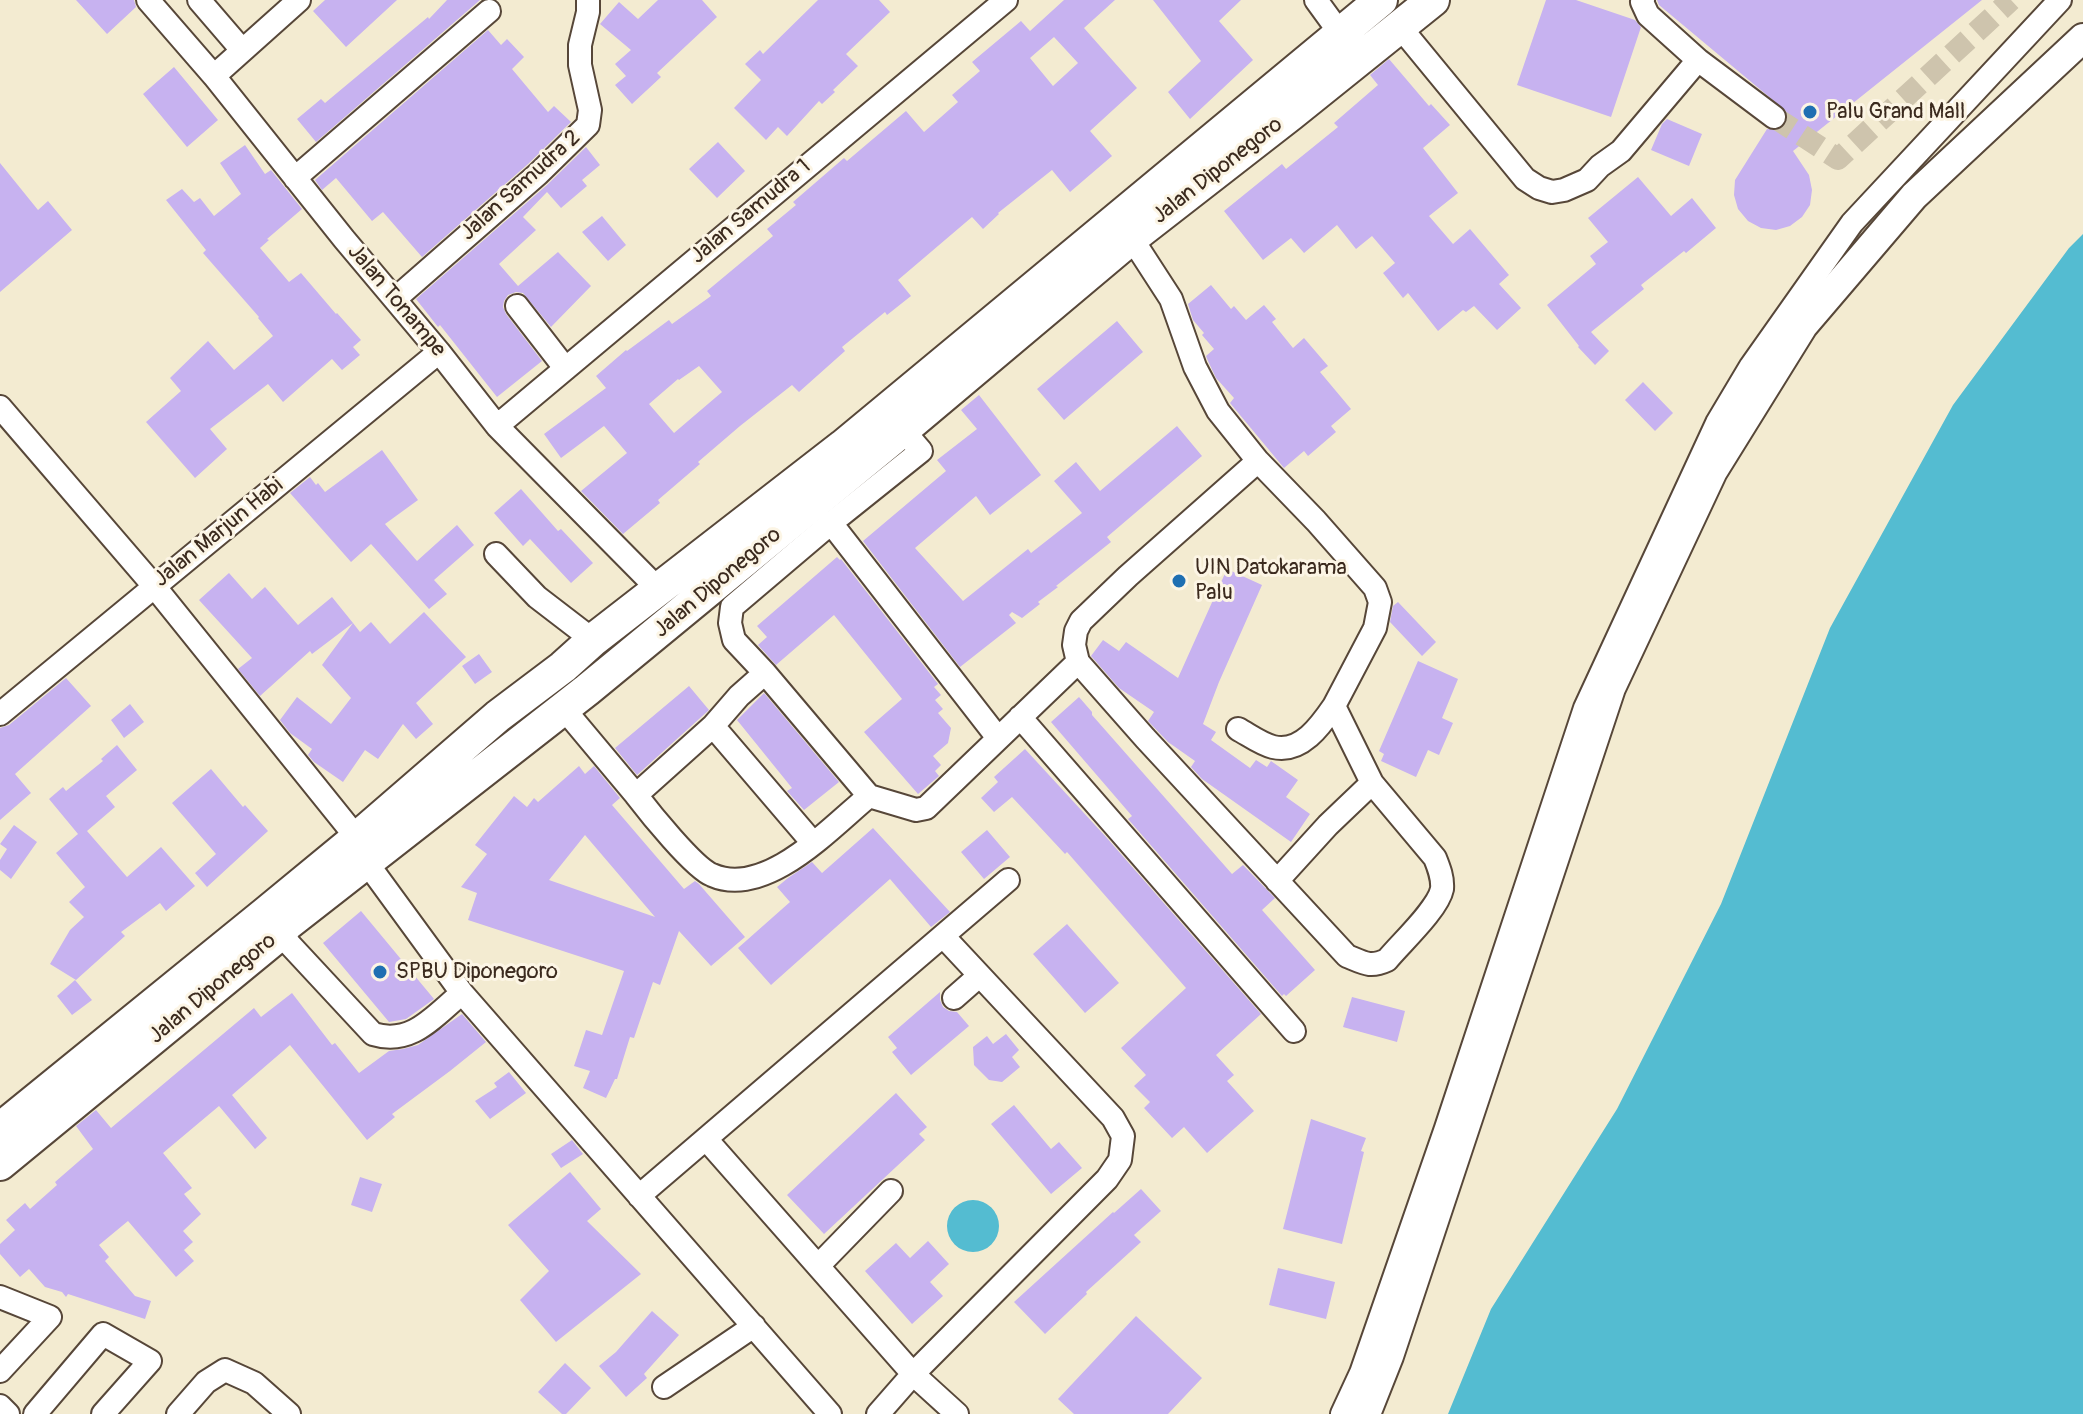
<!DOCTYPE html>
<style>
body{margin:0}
canvas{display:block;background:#f3ebd1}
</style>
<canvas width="2083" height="1414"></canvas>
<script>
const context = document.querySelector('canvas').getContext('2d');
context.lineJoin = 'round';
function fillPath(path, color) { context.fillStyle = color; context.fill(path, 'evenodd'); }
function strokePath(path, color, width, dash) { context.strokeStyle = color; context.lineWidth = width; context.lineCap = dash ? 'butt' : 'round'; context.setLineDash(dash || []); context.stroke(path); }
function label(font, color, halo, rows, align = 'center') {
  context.font = font + ' Pangolin,sans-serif'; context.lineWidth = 6; context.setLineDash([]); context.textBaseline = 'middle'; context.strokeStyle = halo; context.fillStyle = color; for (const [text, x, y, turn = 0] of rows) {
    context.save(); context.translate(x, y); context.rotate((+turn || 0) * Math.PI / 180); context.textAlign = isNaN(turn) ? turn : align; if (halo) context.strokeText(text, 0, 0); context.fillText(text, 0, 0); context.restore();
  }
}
fillPath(new Path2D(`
 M2083,234V1414H1448L1491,1309L1617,1109L1721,904L1830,628L1953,405L2069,248Z
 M947 1226a26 26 0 1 1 52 0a26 26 0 1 1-52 0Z`), '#54bcd1');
fillPath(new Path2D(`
 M76,0H134L136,7L107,34Z
 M325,0H397L346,47L313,11Z
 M447,0H480L316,142L297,119L321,99L325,103L428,17L429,19Z
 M658,0H702L717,17L657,73L661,77L632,104L615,85L626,76L615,64L631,50L600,24L619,2L638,19Z
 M818,0H879L890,12L846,54L858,66L833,90L835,92L822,104L819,101L787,136L778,127L766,140L734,108L761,80L745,64L760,50L763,54Z
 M1064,0H1115L1084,28L1137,88L1090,131L1112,156L1070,192L1052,170L998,213L999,214L983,229L972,217L898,280L911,296L887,315L885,312L842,347L845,351L799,392L792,385L740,426L698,462L700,464L658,500L660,503L623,534L581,491L627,453L604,426L561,458L544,434L606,388L596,376L626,350L627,351L669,320L672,324L711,296L707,291L773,236L767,229L796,205L793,202L844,158L847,161L906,111L924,132L958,102L952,95L980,71L972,62L1021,21L1030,31ZM1054,37L1078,63L1053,86L1030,58ZM699,366L722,392L674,433L649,404L678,379L679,380Z
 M1153,0H1241L1219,21L1253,60L1190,119L1168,92L1201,61Z
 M1546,0H1576L1635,20L1641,27L1611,117L1517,85Z
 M1657,0H1982L1793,151L1809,175L1812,190L1810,205L1802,217L1790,226L1776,230L1761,228L1748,221L1738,209L1734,195L1735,180L1767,129L1779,130L1785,126L1788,118L1786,111L1659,5Z
 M488,30L501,45L507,39L524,57L512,69L548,112L554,106L571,122L528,164L422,257L383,212L372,221L336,178L322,190L315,180Z
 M1389,59L1429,106L1431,104L1450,125L1423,148L1458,193L1429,216L1453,244L1470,229L1509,275L1499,284L1521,308L1497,330L1474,306L1466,312L1463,310L1438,331L1408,293L1403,298L1383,273L1395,263L1372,236L1356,249L1337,225L1304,253L1291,238L1263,260L1224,211L1282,164L1286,169L1338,127L1334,123L1378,85L1370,75Z
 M174,67L218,120L187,147L143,94Z
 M1667,119L1702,134L1689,166L1651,150L1662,124Z
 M718,142L745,171L717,198L689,169Z
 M245,145L265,174L271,170L302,209L267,239L269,240L260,248L289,282L301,273L336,314L337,313L361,340L353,347L360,355L342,370L332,359L283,402L268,384L210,429L227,449L195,478L146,422L181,391L170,378L208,341L234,370L273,336L258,318L259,317L203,253L206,250L166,200L182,189L194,202L200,198L214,216L241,194L220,163Z
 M586,147L600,165L582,180L587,186L561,208L547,192L523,217L536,230L499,264L518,286L558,252L591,286L551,327L523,293L516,292L508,295L504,301L503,307L506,314L542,361L497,397L440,325L438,327L416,299L547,185Z
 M0,163L38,210L48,201L72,230L0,292Z
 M1638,177L1671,216L1692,198L1716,228L1686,253L1684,251L1641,285L1644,289L1591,332L1609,351L1595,365L1578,347L1579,346L1547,305L1596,264L1590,256L1608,242L1588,218Z
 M602,216L626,245L608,261L582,232Z
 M1211,285L1231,309L1234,306L1246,320L1264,305L1276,319L1272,322L1293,348L1304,338L1328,366L1320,372L1351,409L1331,426L1336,432L1308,456L1304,451L1284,468L1230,403L1234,398L1216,378L1208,361L1206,356L1214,349L1202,335L1204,333L1193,320L1188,304Z
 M1117,321L1143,352L1064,420L1037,389Z
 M1643,382L1673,413L1655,431L1625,400Z
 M979,395L1041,475L990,515L976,496L915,548L963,601L1028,549L1031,553L1082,513L1054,481L1076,462L1100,491L1177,426L1202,456L1107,537L1111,542L1056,586L1058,587L1038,602L1040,604L1022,618L1012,612L1009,615L1016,623L960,667L863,541L946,471L937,460L977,429L961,410Z
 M382,450L418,500L385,524L417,561L457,525L474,545L434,580L447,594L429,609L371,544L351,562L290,493L310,477L316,485L318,483L325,492Z
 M521,489L558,531L561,529L593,563L571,583L530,539L523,546L494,513Z
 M837,557L840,560L841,559L938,684L934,687L941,695L935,700L943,709L938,713L951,728L948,743L933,756L941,765L935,771L939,776L918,794L864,732L902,699L834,615L776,665L758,645L767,637L757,626Z
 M1227,569L1262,585L1219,682L1203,724L1216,732L1211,740L1250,768L1256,760L1267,767L1271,761L1298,780L1286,797L1310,814L1291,842L1202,779L1191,767L1195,761L1168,742L1148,721L1154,712L1119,688L1091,656L1103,640L1119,651L1126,642L1178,678Z
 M229,573L252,599L265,587L298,625L332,597L353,623L312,654L310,651L260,696L238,669L252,658L199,600Z
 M1398,602L1436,642L1422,656L1390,622L1393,606Z
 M424,612L466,657L416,703L433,724L416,739L403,724L378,759L365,750L343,782L314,762L308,755L312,749L290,733L280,720L297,697L331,724L351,698L322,665L353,623L360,632L371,622L390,644Z
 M479,654L492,672L475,684L462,666Z
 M1418,661L1458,679L1442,718L1453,723L1439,755L1428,750L1416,777L1381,761L1384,754L1379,751Z
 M66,678L91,706L15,774L31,793L0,820V728L9,725Z
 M689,686L709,710L637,775L615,748Z
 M764,693L839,782L804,810L787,791L792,788L737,720Z
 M1079,697L1092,712V715L1232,874L1243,865L1275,898L1262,910L1315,970L1286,996L1284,994L1282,996L1128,819L1132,816L1051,722Z
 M130,704L144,722L124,738L111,720Z
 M117,745L137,770L106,796L115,807L87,831L127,877L161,847L195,886L166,911L160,903L121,932L125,936L76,980L50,964L70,930L84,917L69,902L85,887L56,853L78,834L49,799L63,787L66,791L103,761L101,759Z
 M1025,749L1106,837L1261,1014L1216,1055L1234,1075L1227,1081L1254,1111L1207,1153L1184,1127L1172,1138L1144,1108L1150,1102L1134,1086L1146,1075L1121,1048L1186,988L1067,852L1065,854L1012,797L994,812L981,798L998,782L994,777Z
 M579,766L585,774L594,766L620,798L612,805L684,889L695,881L699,884L745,937L711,966L679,931L660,985L653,982L634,1038L630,1037L617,1079H615L606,1098L583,1088L590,1071L574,1066L586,1030L602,1035L624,971L468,920L477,893L461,887L487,854L475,845L514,796L527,807L534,798L538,802ZM585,835L655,917L549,880Z
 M211,769L243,807L245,805L268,831L207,887L195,873L216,854L172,803Z
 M14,825L37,842L11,879L0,870V860L7,849L0,844Z
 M873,828L950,912L931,927L890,879L771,985L738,948L790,902L777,887L788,878L812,862L822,873Z
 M987,830L1010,857L984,879L961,852Z
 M361,911L434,999L406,1019L389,1022L323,943Z
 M1067,924L1119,983L1085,1013L1033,954Z
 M75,980L92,1000L72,1015L57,996Z
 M940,992V1000L943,1007L949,1011L957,1012L969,1026L911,1075L892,1052L897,1048L888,1037Z
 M292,993L332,1045L335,1043L359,1073L389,1051L403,1049L418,1045L462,1014L486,1042L450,1071L392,1114L395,1117L367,1140L290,1045L232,1095L267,1138L255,1149L219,1106L163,1153L192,1188L184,1194L201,1214L183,1231L193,1242L184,1250L194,1261L176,1277L128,1221L99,1245L109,1257L105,1261L135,1296L151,1301L145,1319L68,1294L66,1297L62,1292L45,1287L29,1269L20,1277L0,1254V1244L15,1230L6,1220L25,1203L30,1209L57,1185L55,1182L93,1149L76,1126L96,1110L111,1128L254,1008L261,1017Z
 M1352,997L1405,1011L1397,1042L1343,1027Z
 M1006,1034L1019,1050L1012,1057L1020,1067L1002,1082L989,1080L974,1065L973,1047L987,1036L993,1044Z
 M509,1072L526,1093L490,1119L475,1101L497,1087L494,1083Z
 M896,1093L927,1127L919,1134L925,1140L824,1234L787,1195Z
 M1014,1105L1051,1149L1059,1142L1082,1168L1051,1194L991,1124Z
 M1311,1119L1366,1138L1361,1151L1364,1152L1342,1244L1283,1229Z
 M572,1140L583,1154L561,1168L551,1154Z
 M570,1172L601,1209L587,1221L641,1274L556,1342L520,1300L549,1271L508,1225Z
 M360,1177L382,1184L372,1212L351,1205Z
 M1141,1189L1161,1211L1134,1235L1141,1242L1086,1292L1087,1294L1045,1334L1014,1302L1113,1212L1114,1213Z
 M928,1241L949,1264L930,1282L943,1296L912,1324L865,1271L896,1243L910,1258Z
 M1278,1268L1335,1282L1326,1319L1269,1305Z
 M652,1311L679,1335L644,1374L647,1378L626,1397L599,1366L616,1352Z
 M1136,1316L1202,1378L1168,1414H1074L1058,1399Z
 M565,1363L591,1388L566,1414H562L538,1392Z`), '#c7b2f0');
strokePath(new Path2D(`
 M1774,117L1838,159L2011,0`), '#cec4ad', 22, [22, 11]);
const minor = new Path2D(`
 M148,0L214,76L344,239L439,352L497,426L658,589
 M199,0L242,50
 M1316,0L1340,33
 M1643,0L1642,2L1648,15L1698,60L1774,117
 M1400,27L1525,179L1539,188L1552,192L1564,190L1587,180L1600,166L1621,151L1698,60
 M214,76L299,0
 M295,178L489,11
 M1129,240L1136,245L1171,299L1195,367L1218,411L1258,461L1128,576L1081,621L1076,631L1074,645L1078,662L1145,738L1347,956C1364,963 1370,968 1387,960C1401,943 1438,909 1442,889C1443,878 1439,868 1435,858L1372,783L1334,706L1375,628L1380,602L1375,588L1316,521L1258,461
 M395,299L538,174L588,125L590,110L580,65V45L588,12V0
 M517,306L565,368
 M0,407L154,586L357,838
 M497,426L1006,0
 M903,430L921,451L831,523L732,607L730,623L734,640L765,673L869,796L916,810L926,808L1078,662
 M831,523L998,738
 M496,554L537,597L593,640
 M765,673L739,696L713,726L636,795C649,812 694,868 712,875C766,899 831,827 869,796
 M564,709L636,795
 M0,714L439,352
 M1020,717L1294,1031
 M713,726L813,843
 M1238,729C1249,735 1261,744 1273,747C1301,754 1321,725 1334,706
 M367,863L462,993L830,1414
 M1277,881L1328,825L1372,783
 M273,924L280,934L373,1034C412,1046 434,1016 462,993
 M954,998L979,976
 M706,1139L913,1374L957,1414
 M639,1196L1008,880
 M818,1266L891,1191
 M0,1297L50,1317L0,1371
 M664,1387L754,1326
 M0,1406L8,1414
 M35,1414L103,1334L150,1361L103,1414
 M178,1414L206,1382L225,1370L254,1383L289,1414
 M878,1414L913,1374L1107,1179L1120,1160L1123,1136L1113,1118L943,936
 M1342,1414L1361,1373L1446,1128L1585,708L1717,423L1751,366L1852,223L2060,0`);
const major = new Path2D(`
 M1366,1414L1389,1356L1611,688L1713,471L1803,326L1914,196L2083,38`);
const highway = new Path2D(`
 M0,1129L266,913L357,838L498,716L563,667L593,640L843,446L1381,0
 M0,1164L280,934L286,925L587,690L903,430L1129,240L1291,114L1433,0`);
strokePath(minor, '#574739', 26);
strokePath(major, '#574739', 32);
strokePath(highway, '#574739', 36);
strokePath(minor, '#fff', 22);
strokePath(major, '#fff', 28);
strokePath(highway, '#fff', 32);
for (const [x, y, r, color] of [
 [1810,112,8,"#1f6fb2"],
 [1179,581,8,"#1f6fb2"],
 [380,972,8,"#1f6fb2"]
]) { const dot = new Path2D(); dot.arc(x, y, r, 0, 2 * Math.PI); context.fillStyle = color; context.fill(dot); strokePath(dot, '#fcf5e5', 3); }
label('22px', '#3b2a1e', '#fcf5e5', [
 ["Palu Grand Mall",1826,112],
 ["UIN Datokarama",1195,568],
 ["Palu",1195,593],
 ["SPBU Diponegoro",396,972]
], 'left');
label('22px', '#3b2a1e', '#fcf5e5', [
 ["Jalan Diponegoro",1218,171,-38],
 ["Jalan Samudra 2",521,186,-42],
 ["Jalan Samudra 1",751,212,-40],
 ["Jalan Tonampe",396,301,50],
 ["Jalan Marjun Habi",219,533,-39],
 ["Jalan Diponegoro",718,583,-40],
 ["Jalan Diponegoro",213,989,-40]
]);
</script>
